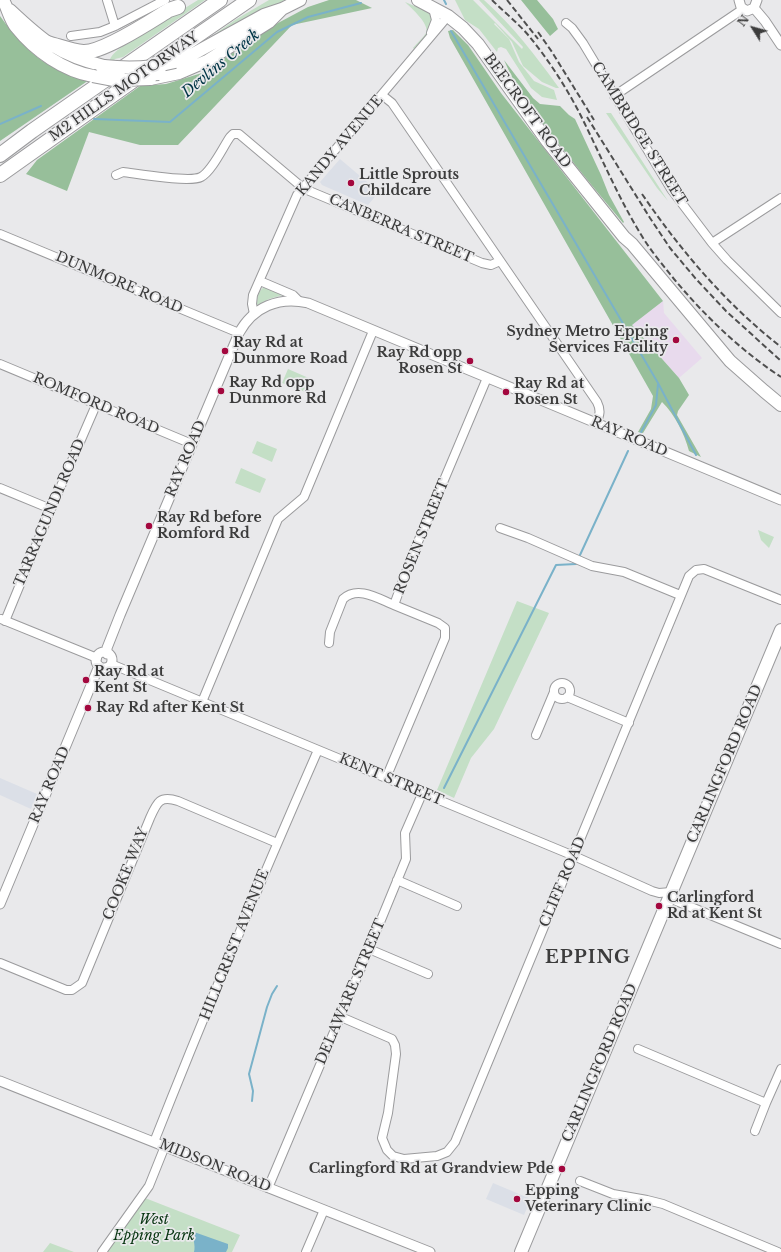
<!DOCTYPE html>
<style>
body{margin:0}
#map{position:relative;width:781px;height:1252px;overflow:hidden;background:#e9e9eb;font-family:"Libre Baskerville",serif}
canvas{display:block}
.north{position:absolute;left:733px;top:8px;width:40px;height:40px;-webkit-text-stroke:3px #e9e9eb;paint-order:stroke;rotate:307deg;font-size:11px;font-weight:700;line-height:16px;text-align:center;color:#3c3c3c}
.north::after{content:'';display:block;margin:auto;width:14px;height:18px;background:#3c3c3c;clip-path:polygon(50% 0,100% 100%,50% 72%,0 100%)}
</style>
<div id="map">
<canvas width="781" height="1252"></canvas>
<div class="north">N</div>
</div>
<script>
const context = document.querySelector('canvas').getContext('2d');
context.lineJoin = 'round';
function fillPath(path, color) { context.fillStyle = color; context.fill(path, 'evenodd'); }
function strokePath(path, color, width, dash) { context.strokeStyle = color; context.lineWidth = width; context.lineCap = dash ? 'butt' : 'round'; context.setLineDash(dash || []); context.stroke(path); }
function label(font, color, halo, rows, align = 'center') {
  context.font = font + ' "Libre Baskerville",serif'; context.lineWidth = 3.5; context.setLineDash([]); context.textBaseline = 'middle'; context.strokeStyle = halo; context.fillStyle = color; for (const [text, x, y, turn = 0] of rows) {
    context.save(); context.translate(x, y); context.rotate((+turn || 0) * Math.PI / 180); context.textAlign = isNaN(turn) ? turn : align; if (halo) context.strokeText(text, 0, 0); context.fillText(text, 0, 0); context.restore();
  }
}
fillPath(new Path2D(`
 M340,159L379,192L368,205L322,185L320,182Z
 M0,778L37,794L31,809L0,795Z
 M493,1183L531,1199L524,1215L486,1199Z`), '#dbdfe7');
fillPath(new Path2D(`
 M663,301L664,313L702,358L679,378L632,325Z`), '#e8daed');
fillPath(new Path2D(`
 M198,0H205L123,57L115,59L111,63L109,62C111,55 116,51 122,47Z
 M269,0H285L191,51L235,20Z
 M455,0H473L522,49L523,47L479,0H484C513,26 536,56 559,88H556L542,82L523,66L512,42L495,23L494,24L509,39L519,62L534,81L554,90L557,100L542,97L531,88L506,49L501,47L498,48L497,52L479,29L465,20Z
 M405,2L431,13C437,26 422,40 414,49L413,48C417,43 423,38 426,33C430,24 411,8 405,2Z
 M606,113H611L668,201L657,188Z
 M264,287L283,295L269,299L257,305C257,298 258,291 264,287Z
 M288,369L311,379L305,392L282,383Z
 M257,441L277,449L272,462L252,453Z
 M241,468L266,479L260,493L235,483Z
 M758,530L774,537L769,548L761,540Z
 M517,601L549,613L494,729L471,758L454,798L437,790Z
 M145,1198L240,1235L232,1252H107Z
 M50,1243L74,1252H43Z`), '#c4dfc6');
fillPath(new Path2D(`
 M329,0H356L372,8L292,25L178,145H140L89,132L67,191L26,174L37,160L140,86L166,84L202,73L278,23L308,7Z
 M521,0H537L553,19L558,29L550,36Z
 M0,16C14,35 30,55 51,66C62,72 76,76 89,80L0,141Z
 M453,30L468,45L501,93L663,301L632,325L679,378L689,395L678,411L677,415L701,457L689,451C684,433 675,415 662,402L643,433L638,432L651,409L653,396L450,38L448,31Z
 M504,60L533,98L540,104L560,106L569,115L575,119L601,175L609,195L624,222L623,223C600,195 577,168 555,139C536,115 516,89 504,60Z`), '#97bf9a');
fillPath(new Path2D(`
 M194,1232L228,1244V1248L226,1252H194C196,1245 192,1238 194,1232Z`), '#7ab2c9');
strokePath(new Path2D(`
 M444,0L446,4
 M451,31L658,383L696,455
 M94,119L170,122L277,32L308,17L361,3
 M0,124L41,106
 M640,434L656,405L658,384
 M580,555L628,451
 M444,788L556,565L576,564
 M252,1101L253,1091L249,1074L267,1007L272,994L277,986`), '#7ab2c9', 2);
const minor = new Path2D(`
 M107,0L115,26
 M566,23L572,28L583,43L671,189L712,243L727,260L781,313
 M431,33L436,20L433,8
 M71,36L100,32L115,26L165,0
 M382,95L392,103L597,402C601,410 600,415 596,423
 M614,96L743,9
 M116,175L123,172C139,174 190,183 201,177C212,171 223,147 230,137L233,134H239L303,188L307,190L482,263L491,265L500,261
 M0,234L239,333
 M712,243L781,198
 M260,281L293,295L299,301
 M254,314L252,304L253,295L297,195L448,16
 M0,364L192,444
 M0,488L51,509
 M500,528L528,538L592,566L624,572L680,595
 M1,619L97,658
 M5,621L51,509L96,405
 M329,643L330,632L343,599C358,585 379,599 394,605
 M111,664L574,856L652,891L659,893L671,892
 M554 691a8 8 0 1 1 16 0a8 8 0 1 1-16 0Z
 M567,697L629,723
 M202,702L278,519L304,497L373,331
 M536,735L554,692
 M386,778L445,638V628L438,623L394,605L412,556L487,378
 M397,880L457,906
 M669,898L781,944
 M369,949L428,974
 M0,963L66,990H72L82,983L150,818C157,802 160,795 178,801L277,843
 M341,1017L392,1039L395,1045L396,1054L388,1113L382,1138L387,1150L393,1156L404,1159L437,1156L447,1152L455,1142L689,576L696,570L704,569L781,600
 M638,1049L766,1103
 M755,1131L766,1103L781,1069
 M154,1142C206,1010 261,880 318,750
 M580,1181L613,1194L647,1200L663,1204L778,1252
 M268,1188L369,949L406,859L405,833L422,794
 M102,1252L149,1186L165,1146
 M306,1252L324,1210`);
const tertiary = new Path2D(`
 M739,0L741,7L747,11L754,8L757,0
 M754,8L765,21L781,45
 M96 660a8 8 0 1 1 16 0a8 8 0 1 1-16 0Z
 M107,654V648L120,615L239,333C253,307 279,296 308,303L781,500
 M0,904L99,666
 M0,1081L430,1252`);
const primary = new Path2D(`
 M3,0C8,9 10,20 16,27C35,51 64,71 93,76
 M418,0L448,16L463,28L478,44L547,141L624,237L632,244L730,361L764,391L781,405
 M10,10C43,41 59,55 104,66
 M175,62L195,53L264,15L282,9L300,0
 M150,79L179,73L207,61L269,22L282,9
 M521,1252L781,630`);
const motorway = new Path2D(`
 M47,43C59,46 72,51 83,52C103,53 151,21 169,10L178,7
 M0,155L32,131L220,0
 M0,175L172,53L249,0`);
strokePath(minor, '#9b9b9d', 10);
strokePath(tertiary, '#9b9b9d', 11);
strokePath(primary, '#9b9b9d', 14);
strokePath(motorway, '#9b9b9d', 16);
strokePath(minor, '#fff', 8);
strokePath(tertiary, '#fff', 9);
strokePath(primary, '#fff', 12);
strokePath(motorway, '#fff', 14);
strokePath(new Path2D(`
 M492,0C504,12 518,23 529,36C548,59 566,87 580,114C600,154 617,195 640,233C650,250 662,264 674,279C705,316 740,350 781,377
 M507,0L538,39
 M538,32L552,52L594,120
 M587,117L650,218L670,248L696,279L726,311L781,361
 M642,194C681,251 726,304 781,347`), '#4f4f4f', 2, [6, 3]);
const primaryBridge = new Path2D(`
 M104,66C129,69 151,68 175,62
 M93,76L114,80
 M121,80L150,79`);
const motorwayBridge = new Path2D(`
 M103,67L108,72L118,75
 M139,74L159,73`);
strokePath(primaryBridge, '#9b9b9d', 14, []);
strokePath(motorwayBridge, '#9b9b9d', 16, []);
strokePath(primaryBridge, '#fff', 12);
strokePath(motorwayBridge, '#fff', 14);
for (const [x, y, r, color] of [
 [351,183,4,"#a3073e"],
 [676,340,4,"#a3073e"],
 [225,351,4,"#a3073e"],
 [470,361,4,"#a3073e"],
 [221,391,4,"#a3073e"],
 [506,392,4,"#a3073e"],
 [149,526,4,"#a3073e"],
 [86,680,4,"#a3073e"],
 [88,708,4,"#a3073e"],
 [659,906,4,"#a3073e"],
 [562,1169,4,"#a3073e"],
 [517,1199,4,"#a3073e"]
]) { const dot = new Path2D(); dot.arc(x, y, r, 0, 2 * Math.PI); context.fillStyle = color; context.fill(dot); strokePath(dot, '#e9e9eb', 1.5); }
label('14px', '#3c3c3c', '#e9e9eb', [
 ["M2 HILLS MOTORWAY",124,87,-35],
 ["BEECROFT ROAD",527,111,54],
 ["CAMBRIDGE STREET",639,134,58],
 ["KANDY AVENUE",340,146,-50],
 ["CANBERRA STREET",401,229,23],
 ["DUNMORE ROAD",119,283,23],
 ["ROMFORD ROAD",96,404,23],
 ["RAY ROAD",629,437,23],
 ["RAY ROAD",186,459,-67],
 ["TARRAGUNDI ROAD",50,513,-67],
 ["ROSEN STREET",422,537,-68],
 ["CARLINGFORD ROAD",725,764,-67],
 ["KENT STREET",391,780,23],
 ["RAY ROAD",50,785,-67],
 ["COOKE WAY",126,874,-68],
 ["CLIFF ROAD",563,882,-67],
 ["HILLCREST AVENUE",235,945,-68],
 ["DELAWARE STREET",351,992,-67],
 ["CARLINGFORD ROAD",600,1063,-67],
 ["MIDSON ROAD",215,1166,22]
]);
label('bold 14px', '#3c3c3c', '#e9e9eb', [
 ["Little Sprouts",359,175],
 ["Childcare",359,191],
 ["Sydney Metro Epping",668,332,"right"],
 ["Services Facility",668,348,"right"],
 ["Ray Rd at",233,343],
 ["Dunmore Road",233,359],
 ["Ray Rd opp",462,353,"right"],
 ["Rosen St",462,369,"right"],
 ["Ray Rd opp",229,383],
 ["Dunmore Rd",229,399],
 ["Ray Rd at",514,384],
 ["Rosen St",514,400],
 ["Ray Rd before",157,518],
 ["Romford Rd",157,534],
 ["Ray Rd at",94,672],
 ["Kent St",94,688],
 ["Ray Rd after Kent St",96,708],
 ["Carlingford",667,898],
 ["Rd at Kent St",667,914],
 ["Carlingford Rd at Grandview Pde",554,1169,"right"],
 ["Epping",525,1191],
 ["Veterinary Clinic",525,1207]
], 'left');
label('italic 14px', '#063410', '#e9e9eb', [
 ["West",154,1220],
 ["Epping Park",154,1236]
]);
label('italic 15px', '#013546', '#e9e9eb', [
 ["Devlins Creek",221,64,-40]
]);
context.letterSpacing = '1px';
label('bold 18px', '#3c3c3c', '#e9e9eb', [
 ["EPPING",588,958]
]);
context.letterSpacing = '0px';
</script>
